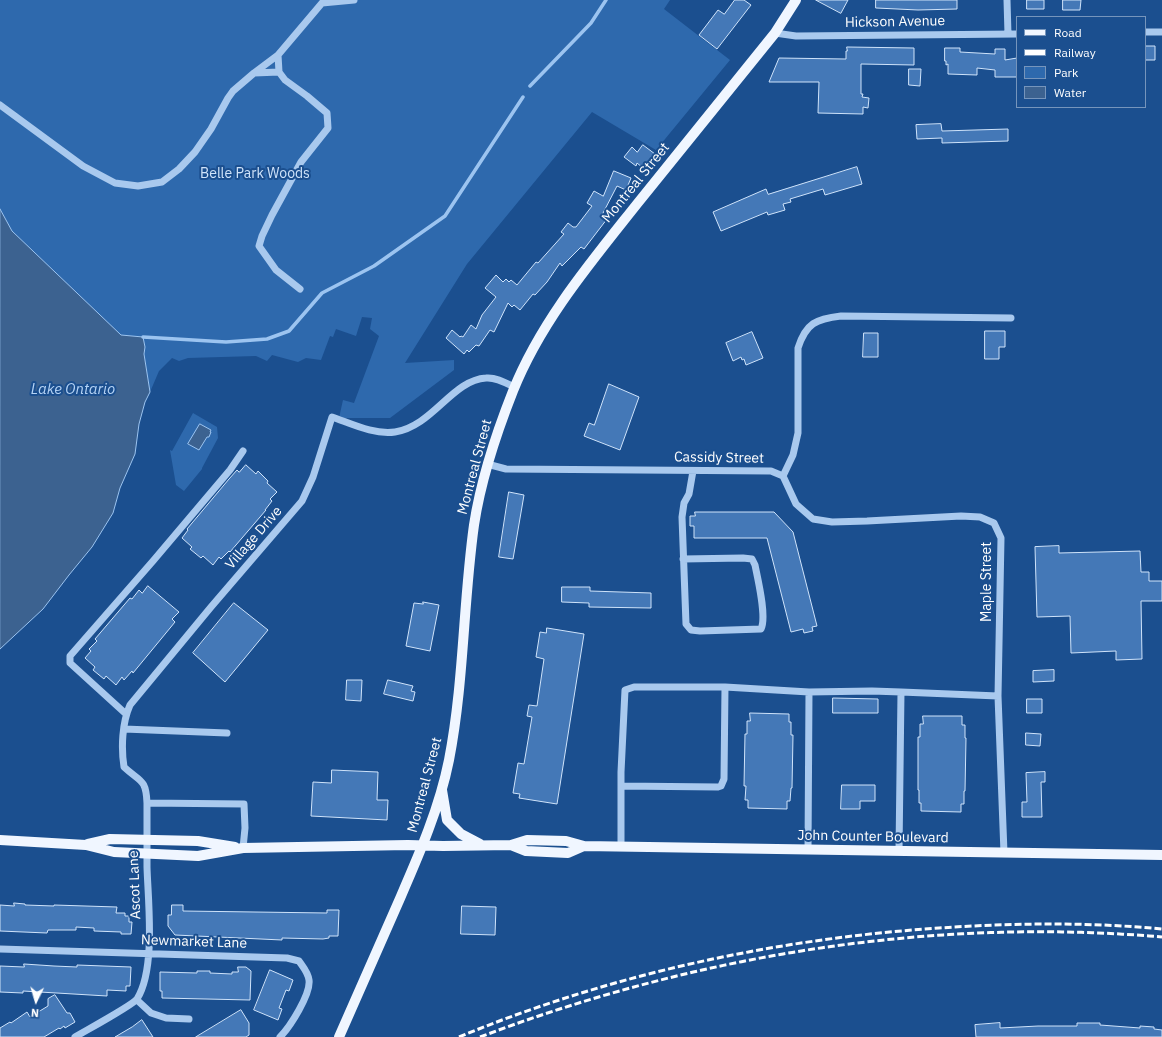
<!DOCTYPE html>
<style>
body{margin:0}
#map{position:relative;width:1162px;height:1037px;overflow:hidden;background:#1b4f8f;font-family:"IBM Plex Sans",sans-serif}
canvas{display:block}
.legend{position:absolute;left:1016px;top:16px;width:130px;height:92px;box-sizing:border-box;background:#1b4f8f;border:1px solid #7695bc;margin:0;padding:5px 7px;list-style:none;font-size:12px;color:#fff}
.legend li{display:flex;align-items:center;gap:8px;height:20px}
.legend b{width:20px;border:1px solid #7695bc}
.north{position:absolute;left:16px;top:981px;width:40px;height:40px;-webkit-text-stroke:3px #1b4f8f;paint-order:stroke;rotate:185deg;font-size:11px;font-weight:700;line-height:16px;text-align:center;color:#fff}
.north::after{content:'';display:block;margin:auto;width:14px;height:18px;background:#fff;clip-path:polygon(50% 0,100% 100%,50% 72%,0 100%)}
</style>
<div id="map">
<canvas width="1162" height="1037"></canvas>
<ul class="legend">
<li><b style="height:5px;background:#f0f6ff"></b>Road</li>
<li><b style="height:5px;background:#fff"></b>Railway</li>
<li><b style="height:11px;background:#2e69ad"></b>Park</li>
<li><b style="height:11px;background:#3c6290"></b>Water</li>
</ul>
<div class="north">N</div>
</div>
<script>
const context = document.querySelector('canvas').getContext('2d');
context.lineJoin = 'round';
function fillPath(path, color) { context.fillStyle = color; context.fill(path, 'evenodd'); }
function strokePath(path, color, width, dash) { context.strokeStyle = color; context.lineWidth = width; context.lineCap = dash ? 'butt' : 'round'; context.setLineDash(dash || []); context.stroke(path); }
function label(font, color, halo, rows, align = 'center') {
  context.font = font + ' "IBM Plex Sans",sans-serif'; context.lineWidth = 4; context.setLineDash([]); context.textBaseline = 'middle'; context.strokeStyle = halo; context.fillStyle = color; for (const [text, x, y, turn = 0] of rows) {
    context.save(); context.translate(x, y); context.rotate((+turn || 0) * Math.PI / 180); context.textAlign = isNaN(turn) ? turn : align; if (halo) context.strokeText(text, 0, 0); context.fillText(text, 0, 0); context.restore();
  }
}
fillPath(new Path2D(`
 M0,0H670L664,9L730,60L656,150L592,112L467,264L405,363L454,360V370L390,418H339L343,400L354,403L379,336L370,329L372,318L362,317L356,336L336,329L333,337L330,336L321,360L306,358L298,362L272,355L267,361L256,356L188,358L179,361L172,358L159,371L150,392L144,354L145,347L121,336L12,231L0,209Z
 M193,413L217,427L218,438L202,468V469L184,491L176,485L170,450L172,451Z`), '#2e69ad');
const water = new Path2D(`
 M0,209L12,231L121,335L143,337L145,347L144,354L150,392L145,402L139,424L135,454L120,488L113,513L92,547L69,575L43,609L0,649Z
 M200,424L211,430L210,432H211L209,437H207L199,450L188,444Z`);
fillPath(water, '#3c6290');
strokePath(water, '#9cc4f0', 1);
strokePath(new Path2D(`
 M530,86L591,23L606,0
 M143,337L226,342L267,339L289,331L322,293L374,266L445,216L523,97`), '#9cc4f0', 3.5);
const building = new Path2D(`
 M735,0H744L751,5L717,49L699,35L718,10L724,14Z
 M816,0H848L841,13Z
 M876,0H957V9L918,10L876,8Z
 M1027,0H1044V9H1027Z
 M1063,0H1081L1080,10H1063Z
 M1145,46H1155V60H1145Z
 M847,47L914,48V65L861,64V94H863L862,97L869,98L868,108L863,107V114L818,113L819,82H769L779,58L846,59V51H847Z
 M945,48H960V52L995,54V49H1005V60L1017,58V77H995V70L977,68V75L948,74V64L946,65V61H945Z
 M909,69H921L920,86L909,85Z
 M941,124L942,131L1008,129V141L942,143V138L917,139L916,125Z
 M643,145L655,154L643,168L637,163L636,166L624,157L632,147L637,152Z
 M857,167L862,184L825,195L823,189L790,199L791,202L783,204L785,210L768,215L767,212L721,231L713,212L766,189L768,194Z
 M614,171L631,178L626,190L617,186L602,215L607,219L584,249L581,247L562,266L560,263L547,282L535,295L533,294L520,310L514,305L512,307L508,303L494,332L490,330L479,346L476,345L469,352L467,350L464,354L446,338L452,330L460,337L461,336L463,337L471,325L476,329L482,315L496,297L485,288L496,275L503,282L506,279L509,282L511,280L517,285L536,262L538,263L564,234L561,232L568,223L573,227H576L592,206L587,203L594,191L603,196Z
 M985,331H1005V347H999V359H985Z
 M752,332L763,358L746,365L744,359L742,360L741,357L733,361L726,343Z
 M864,333H878V357H863Z
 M609,384L639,397L620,450L584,436L589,423L594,425Z
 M246,465L256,474L258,471L268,481L267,483L277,492L270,499L272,501L265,510H266L230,552L229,551L221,559L219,557L213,565L203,556L201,558L190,549L192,547L182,538L188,530L187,529L229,479L237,470L239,472Z
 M509,492L524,495L513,559L499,557Z
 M695,512H774L793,532L817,626L812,627L813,631L804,633L803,629L791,632L767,538H694V526H690V516H695Z
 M1059,546V553L1140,551L1141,572H1149V581H1162V601H1141L1142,659L1116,660V651L1071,653L1070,616L1037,617L1035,547Z
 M148,586L179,612L172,619L175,622L133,673L132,671L124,680L122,677L116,685L106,676L104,679L93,670L95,667L85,658L91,651L89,649L97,641L95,639L130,598L132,599L139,590L142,593Z
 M562,587H590V591L651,593V608L589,607V603L562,602Z
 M423,602L439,605L430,651L406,646L414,603L423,604Z
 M234,603L268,630L225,682L193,653Z
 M547,628L584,634L557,804L519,798L520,794L513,793L518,763L524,764L532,717L527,716L529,705L537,706L544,659L536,657L540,632L546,633Z
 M1054,670V681L1033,682V671Z
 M347,680H362L361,701L346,700Z
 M388,680L413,686L411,691L415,692L413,701L384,694Z
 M833,698L878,699V713H833Z
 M1027,699H1042V713H1027Z
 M750,713L789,714V722H791V735H793L792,788H791L790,801H787V809L748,808V800H745L746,786H744L745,734H747V721H750Z
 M923,716H962V725H965V738H966L965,791H964V804H961V812L921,811V803H919V790H918V737H920V724H923Z
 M1026,733L1041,734L1040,746L1026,745Z
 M332,770L378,772L377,800H388L387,820L311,816L313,782L331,783Z
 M1045,772V782H1041L1042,817H1022V802H1027L1026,773Z
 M842,785H875V801H860V809H841Z
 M14,903L25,904V905L54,906V905L117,907L116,913H125V916H129V922H132L131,934H121V932L94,931V928L76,927V930H48L47,933L0,931V905L14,906Z
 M172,905H183V911L327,913V910H339L338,936H329V938L323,939L282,938V940L175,935L168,926V915H171Z
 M462,906L496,907L495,935L461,934Z
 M24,964L54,966L77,967V965L131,967L130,986H126V991L107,990V996L23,991V993L0,992V966L24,967Z
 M238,967H246L251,971L250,1000L162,998V991H160V972L197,973V971H210V973L232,974V972H238Z
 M270,970L293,980L289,991L286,990L279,1008L282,1009L278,1020L254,1010Z
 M55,995L67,1013H70L75,1022L65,1028L64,1026L60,1029L59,1028L44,1037H0V1028L10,1022L11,1023L27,1012L30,1017L48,1006V999Z
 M241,1010L249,1023V1035L246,1037H196Z
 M142,1020L153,1037H115L132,1027Z
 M1000,1023V1028L1038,1026H1077V1023H1100V1025L1140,1028V1026L1154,1027V1029L1162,1030V1037H976L975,1025Z`);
fillPath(building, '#4478b7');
strokePath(building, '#cfe3fa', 1);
strokePath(new Path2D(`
 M1007,0L1008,34
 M1145,32H1162
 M775,33L796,36L1017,34
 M279,72L285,80L307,96L327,113L328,128L301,162L272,215L262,236L259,246L276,270L300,289
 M254,73L278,55
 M0,105L83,166L115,183L138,186L162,182L179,169L195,152L211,129L228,98L233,91L254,73L279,72L278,55L322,3L354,0
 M487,464L506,469L771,471L783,476L793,455L798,433V348C806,323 816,319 841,316L1011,318
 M783,476L796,504L813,519L832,522L867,521L961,516L980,517L994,523L1001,538L998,696L1004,853
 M683,559L743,558L752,559L755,565C758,580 767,617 761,629L700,631L691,630L686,624L682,517L684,503L689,494L693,471
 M809,692L872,691L901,692L899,851
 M901,692L998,696
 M126,714L70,663V656L153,561L230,470L243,451
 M124,729L227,733
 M621,786L718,787L721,786L724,779L725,687
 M147,803L244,804L245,828L243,848
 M621,847V772L625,690L634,687H725L809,692L808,850
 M0,949L287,958L299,961C303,967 308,972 309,980C311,994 290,1027 280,1037
 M137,1000L151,1013L166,1018L189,1019
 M75,1037C85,1031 133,1005 137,999C156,969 148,901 147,867C147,845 147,824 147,803C146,778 140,782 124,767C121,748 122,723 130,705L211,607L302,501L313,477L332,417C352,424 374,435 395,432C433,426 452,380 486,378C496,377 506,383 514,387`), '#a9c9ee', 7);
strokePath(new Path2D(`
 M442,790L447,820L461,834L480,844
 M0,840L86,845L114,852L198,856L243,848L408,845L443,846L511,845L527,840L566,841L584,846L1162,855
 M88,844L110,839L198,841L235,847
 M511,845L526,851L568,853L584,846
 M339,1037C359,992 378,948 398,903C418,857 439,810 449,760C464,683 463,604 474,525C481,479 496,434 513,391C541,321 591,262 637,204C683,147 729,90 775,33L796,0`), '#f0f6ff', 10);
strokePath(new Path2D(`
 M459,1037C611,974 775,939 939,928C1013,923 1088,922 1162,929
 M480,1037C696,955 931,917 1162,937`), '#fff', 3, [7, 3]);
label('14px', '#fff', '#1b4f8f', [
 ["Hickson Avenue",895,22,-1],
 ["Montreal Street",636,183,-51],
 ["Cassidy Street",719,458,1],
 ["Montreal Street",475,467,-75],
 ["Village Drive",254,538,-49],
 ["Maple Street",987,582,-90],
 ["Montreal Street",425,785,-75],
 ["John Counter Boulevard",873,837,1],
 ["Ascot Lane",135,885,-92],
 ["Newmarket Lane",194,942,2]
]);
label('14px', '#cfe3fa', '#1b4f8f', [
 ["Belle Park Woods",255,174]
]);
label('italic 15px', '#b5d3f5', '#1b4f8f', [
 ["Lake Ontario",73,390]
]);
</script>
